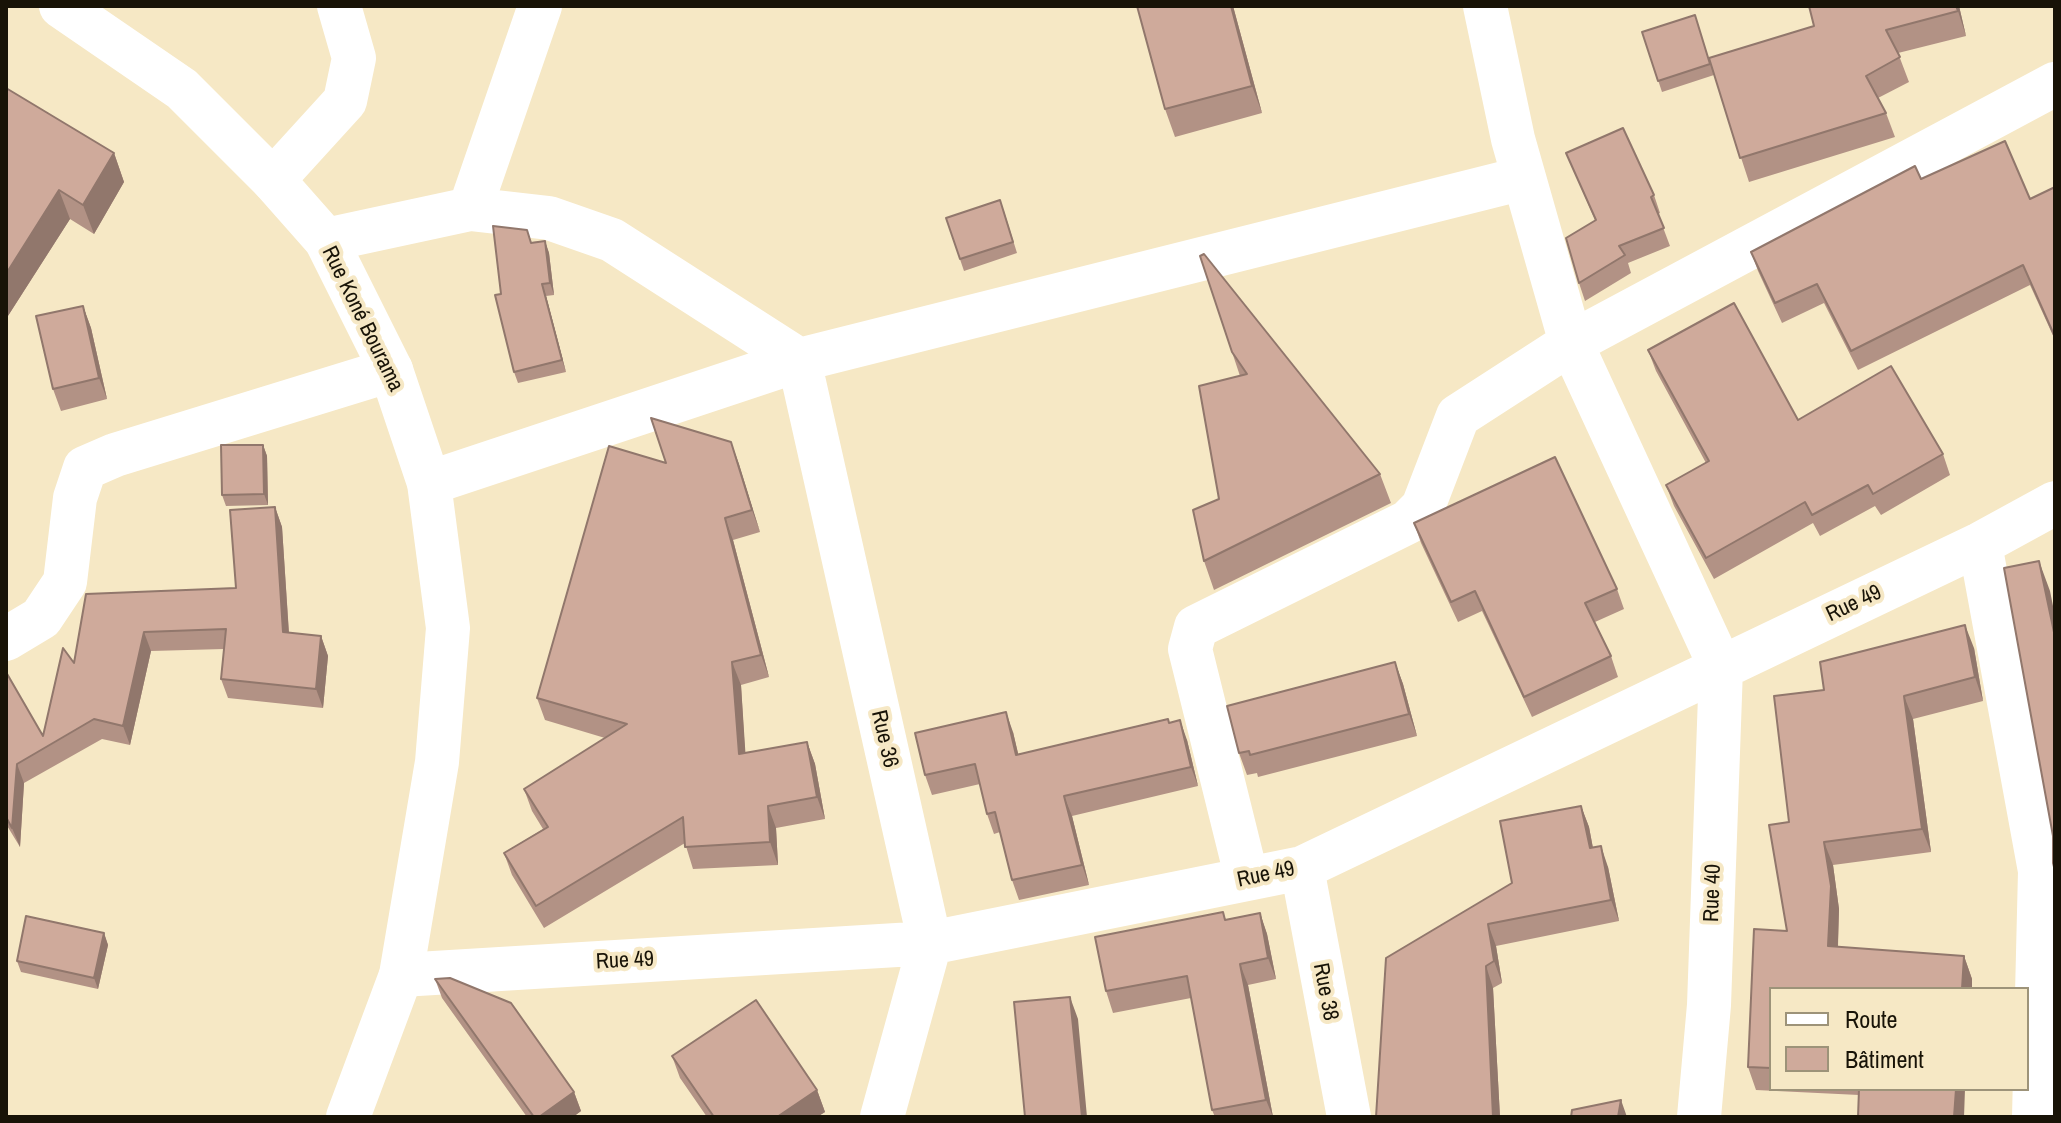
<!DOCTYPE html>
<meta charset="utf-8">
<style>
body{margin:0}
#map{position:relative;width:2061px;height:1123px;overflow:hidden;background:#f6e8c5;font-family:"Archivo Narrow",sans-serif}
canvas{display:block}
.frame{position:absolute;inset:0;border:8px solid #181307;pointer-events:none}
.legend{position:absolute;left:1769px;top:987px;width:260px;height:104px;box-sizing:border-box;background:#f6e8c5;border:2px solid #9d9379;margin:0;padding:10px 14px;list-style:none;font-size:24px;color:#181307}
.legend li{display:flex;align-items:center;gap:16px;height:40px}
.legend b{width:40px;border:2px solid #9d9379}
</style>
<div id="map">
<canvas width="2061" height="1123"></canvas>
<div class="frame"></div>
<ul class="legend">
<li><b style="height:10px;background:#fff"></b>Route</li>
<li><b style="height:22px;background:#cfaa9b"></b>Bâtiment</li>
</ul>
</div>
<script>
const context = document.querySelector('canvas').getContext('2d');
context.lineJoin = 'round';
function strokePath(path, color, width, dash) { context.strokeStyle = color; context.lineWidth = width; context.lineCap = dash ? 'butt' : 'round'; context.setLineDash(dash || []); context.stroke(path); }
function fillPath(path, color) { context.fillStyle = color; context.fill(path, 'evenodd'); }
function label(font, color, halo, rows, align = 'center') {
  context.font = font + ' "Archivo Narrow",sans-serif'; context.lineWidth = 8; context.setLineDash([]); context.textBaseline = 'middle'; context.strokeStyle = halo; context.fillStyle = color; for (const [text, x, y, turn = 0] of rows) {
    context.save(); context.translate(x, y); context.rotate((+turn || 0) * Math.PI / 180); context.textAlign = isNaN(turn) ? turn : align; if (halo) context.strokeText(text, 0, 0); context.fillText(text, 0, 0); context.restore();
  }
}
strokePath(new Path2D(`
 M1485,6L1513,139L1571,343L1721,668L1709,1005L1699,1117
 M273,180L345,101L354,58L339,6
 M470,209L540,6
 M326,240L470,209L549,218L612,240L799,360
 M799,360L930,943L882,1117
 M429,483L799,360L1524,178
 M1980,544L2040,871L2034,1117
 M6,639L41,618L65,582L75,498L85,468L115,455L391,370
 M1302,868L1349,1117
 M1247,879L1190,649L1196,627L1408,522L1423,507L1458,416L1571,343L2055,84
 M401,975L930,943L1302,868L1980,544L2055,503`), '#fff', 44);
strokePath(new Path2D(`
 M61,6L182,89L273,180L326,240L391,370L429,483L448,628L437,762L401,975L348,1117`), '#fff', 44);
fillPath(new Path2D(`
 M1233,6L1262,113L1175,137L1165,109Z
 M1959,6L1966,36L1898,53L1909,82L1878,98L1886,113L1895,137L1749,182L1714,75L1662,92L1642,32L1709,58L1814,26Z
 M6,88L114,153L124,182L94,234L70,219L6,319Z
 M1566,153L1654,195L1660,213L1658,214L1670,246L1628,263L1631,273L1585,301L1579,283L1595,220Z
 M1921,179L2030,199L2055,187V340L2030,285L1858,370L1824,303L1782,323L1758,271L1751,252Z
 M1004,211L1017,253L964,271L946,218Z
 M545,241L549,253L554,295L546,296L566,372L518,383L514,372L501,294L532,242Z
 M83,306L91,328L107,399L61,411L53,389Z
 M1648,350L1798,420L1943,454L1950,475L1881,515L1875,506L1820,536L1813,523L1714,579L1674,506L1666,485L1706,463L1656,371Z
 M1232,352L1380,474L1391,503L1214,590L1204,561L1219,499L1240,376Z
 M731,442L760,532L733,540L769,677L741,685L745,753L807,742L815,764L825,819L776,828L778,865L693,869L685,843L544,928L512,875L504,853L543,829L532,811L524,789L605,738L545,720L537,698L666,463Z
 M263,445L267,456L268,505L226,506L222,495Z
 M275,507L282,527L289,633L321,636L328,656L323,708L228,698L221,679L224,649L151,651L130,745L102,739L24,783L20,847L6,824V672L43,736L74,663L236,588Z
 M1414,523L1617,589L1624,609L1595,622L1611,656L1618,677L1532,717L1482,611L1458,622L1421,543Z
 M1974,648L1983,701L1913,719L1931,852L1833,865L1839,909L1838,947L1964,956L1972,979V989H1771V1089H1965L1859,1095L1756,1090L1748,1067L1787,931L1789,822L1824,690Z
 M1395,662L1403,684L1417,736L1258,777L1257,773L1247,775L1239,753Z
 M1169,723L1187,740L1198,786L1072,816L1089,885L1019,900L1012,880L1000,832L994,834L987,814L980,784L932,795L925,775L1013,732L1018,754Z
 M1581,806L1589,827L1593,848L1608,867L1619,921L1496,946L1502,983L1493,988L1500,1117H1376L1512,883Z
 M1260,913L1267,934L1276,979L1248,985L1273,1117H1215L1212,1110L1191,998L1113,1013L1106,991L1226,920Z
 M104,933L108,945L98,989L21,972L17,961Z
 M435,979L574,1092L581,1111L573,1117H527L442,998Z
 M672,1056L817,1090L825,1112L817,1117H707L680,1078Z`), '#b29285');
fillPath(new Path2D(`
 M1231,6H1233L1262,113L1252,86Z
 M1956,6H1959L1966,36L1958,11Z
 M114,153L124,182L94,234L83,205Z
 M59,190L70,219L6,319V274Z
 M545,241L549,253L554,295L550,283Z
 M542,284L546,296L566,372L562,360Z
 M83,306L91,328L107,399L99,378Z
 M731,442L739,464L760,532L752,510Z
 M263,445L267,456L268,505L264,494Z
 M275,507L282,527L290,651L283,632Z
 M725,518L733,540L769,677L761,655Z
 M2039,561L2050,591L2055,616V637Z
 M1965,625L1974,648L1983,701L1975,677Z
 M144,632L151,651L130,745L123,726Z
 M321,636L328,656L323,708L316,689Z
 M732,662L741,685L747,777L739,754Z
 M1395,662L1403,684L1417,736L1409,714Z
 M1904,696L1913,719L1931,852L1922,829Z
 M1006,712L1013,732L1023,774L1016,755Z
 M1180,720L1187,740L1198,786L1191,767Z
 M807,742L815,764L825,819L817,797Z
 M17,764L24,783L20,847L12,828Z
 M1064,796L1072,816L1089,885L1082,865Z
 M768,806L776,828L778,865L770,842Z
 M1581,806L1589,827L1597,870L1590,848Z
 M1824,842L1833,865L1839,909L1837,970L1828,946Z
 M1601,846L1608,867L1619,921L1611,900Z
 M1260,913L1267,934L1276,979L1268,958Z
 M1488,924L1496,946L1502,983L1494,961Z
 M104,933L108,945L98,989L94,978Z
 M1964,956L1972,979V989H1962Z
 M1240,964L1248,985L1273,1117L1266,1100Z
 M1486,966L1493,988L1500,1117H1493Z
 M1070,997L1078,1019L1087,1117H1082Z
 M1956,1089H1965L1964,1117H1954Z
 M817,1090L825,1112L817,1117H777Z
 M574,1092L581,1111L573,1117H539Z
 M1621,1100L1627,1117H1618Z`), '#91776c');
const building = new Path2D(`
 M1137,6H1231L1252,86L1165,109Z
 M1809,6H1956L1958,11L1886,30L1900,57L1866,76L1886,113L1740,158L1709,58L1814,26Z
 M1695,15L1710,64L1658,81L1642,32Z
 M6,88L114,153L83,205L59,190L6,274Z
 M1623,128L1654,195L1651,197L1664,228L1619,246L1625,255L1579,283L1566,238L1596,220L1566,153Z
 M2005,141L2030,199L2055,187V337L2023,265L1851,351L1817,284L1775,303L1751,252L1915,166L1921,179Z
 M1000,200L1013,242L960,259L946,218Z
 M493,226L527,230L531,243L545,241L550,283L542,284L562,360L514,372L495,295L501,294Z
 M1204,254L1380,474L1204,561L1193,510L1219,499L1199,386L1247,374L1232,352L1200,256Z
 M1734,303L1798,420L1891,366L1943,454L1873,494L1868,485L1812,515L1805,502L1706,558L1666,485L1709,461L1648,350Z
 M83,306L99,378L53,389L36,316Z
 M651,418L731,442L752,510L725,518L761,655L732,662L739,754L807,742L817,797L768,806L770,842L685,847L683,817L536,906L504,853L548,827L524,789L627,724L537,698L609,446L666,463Z
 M221,445H263L264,494L222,495Z
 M1555,457L1617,589L1585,603L1611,656L1524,697L1475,591L1451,602L1414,523Z
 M275,507L283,632L321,636L316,689L221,679L226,629L144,632L123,726L94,719L17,764L12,828L6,817V672L43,736L63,648L74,663L86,594L236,588L230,510Z
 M2039,561L2055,637V871L2053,863V836L2004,568Z
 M1965,625L1975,677L1904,696L1922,829L1824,842L1831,886L1828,946L1964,956L1962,989H1771V1068L1748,1067L1754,929L1787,931L1769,825L1789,822L1774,696L1824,690L1820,662Z
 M1395,662L1409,714L1250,755L1249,751L1239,753L1227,706Z
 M1006,712L1016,755L1168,719L1169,723L1180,720L1191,767L1064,796L1082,865L1012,880L995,812L987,814L975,764L925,775L915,733Z
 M1581,806L1590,848L1601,846L1611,900L1488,924L1494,961L1486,966L1493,1117H1376L1386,958L1512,883L1500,821Z
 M1223,912L1225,920L1260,913L1268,958L1240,964L1266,1100L1212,1110L1187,976L1106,991L1095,937Z
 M26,916L104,933L94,978L17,961Z
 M450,978L511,1003L574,1092L539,1117H534L435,979Z
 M1070,997L1082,1117H1025L1014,1002Z
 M756,1000L817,1090L777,1117H714L672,1056Z
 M1859,1089H1956L1954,1117H1858Z
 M1621,1100L1618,1117H1571L1572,1110Z`);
fillPath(building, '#cfaa9b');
strokePath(building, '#91776c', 2);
label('22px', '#181307', '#f6e8c5', [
 ["Rue Koné Bourama",362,319,64],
 ["Rue 49",1854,604,-25],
 ["Rue 36",884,739,77],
 ["Rue 49",1266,875,-12],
 ["Rue 40",1713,893,-88],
 ["Rue 49",625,961,-3],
 ["Rue 38",1325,992,79]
]);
</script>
